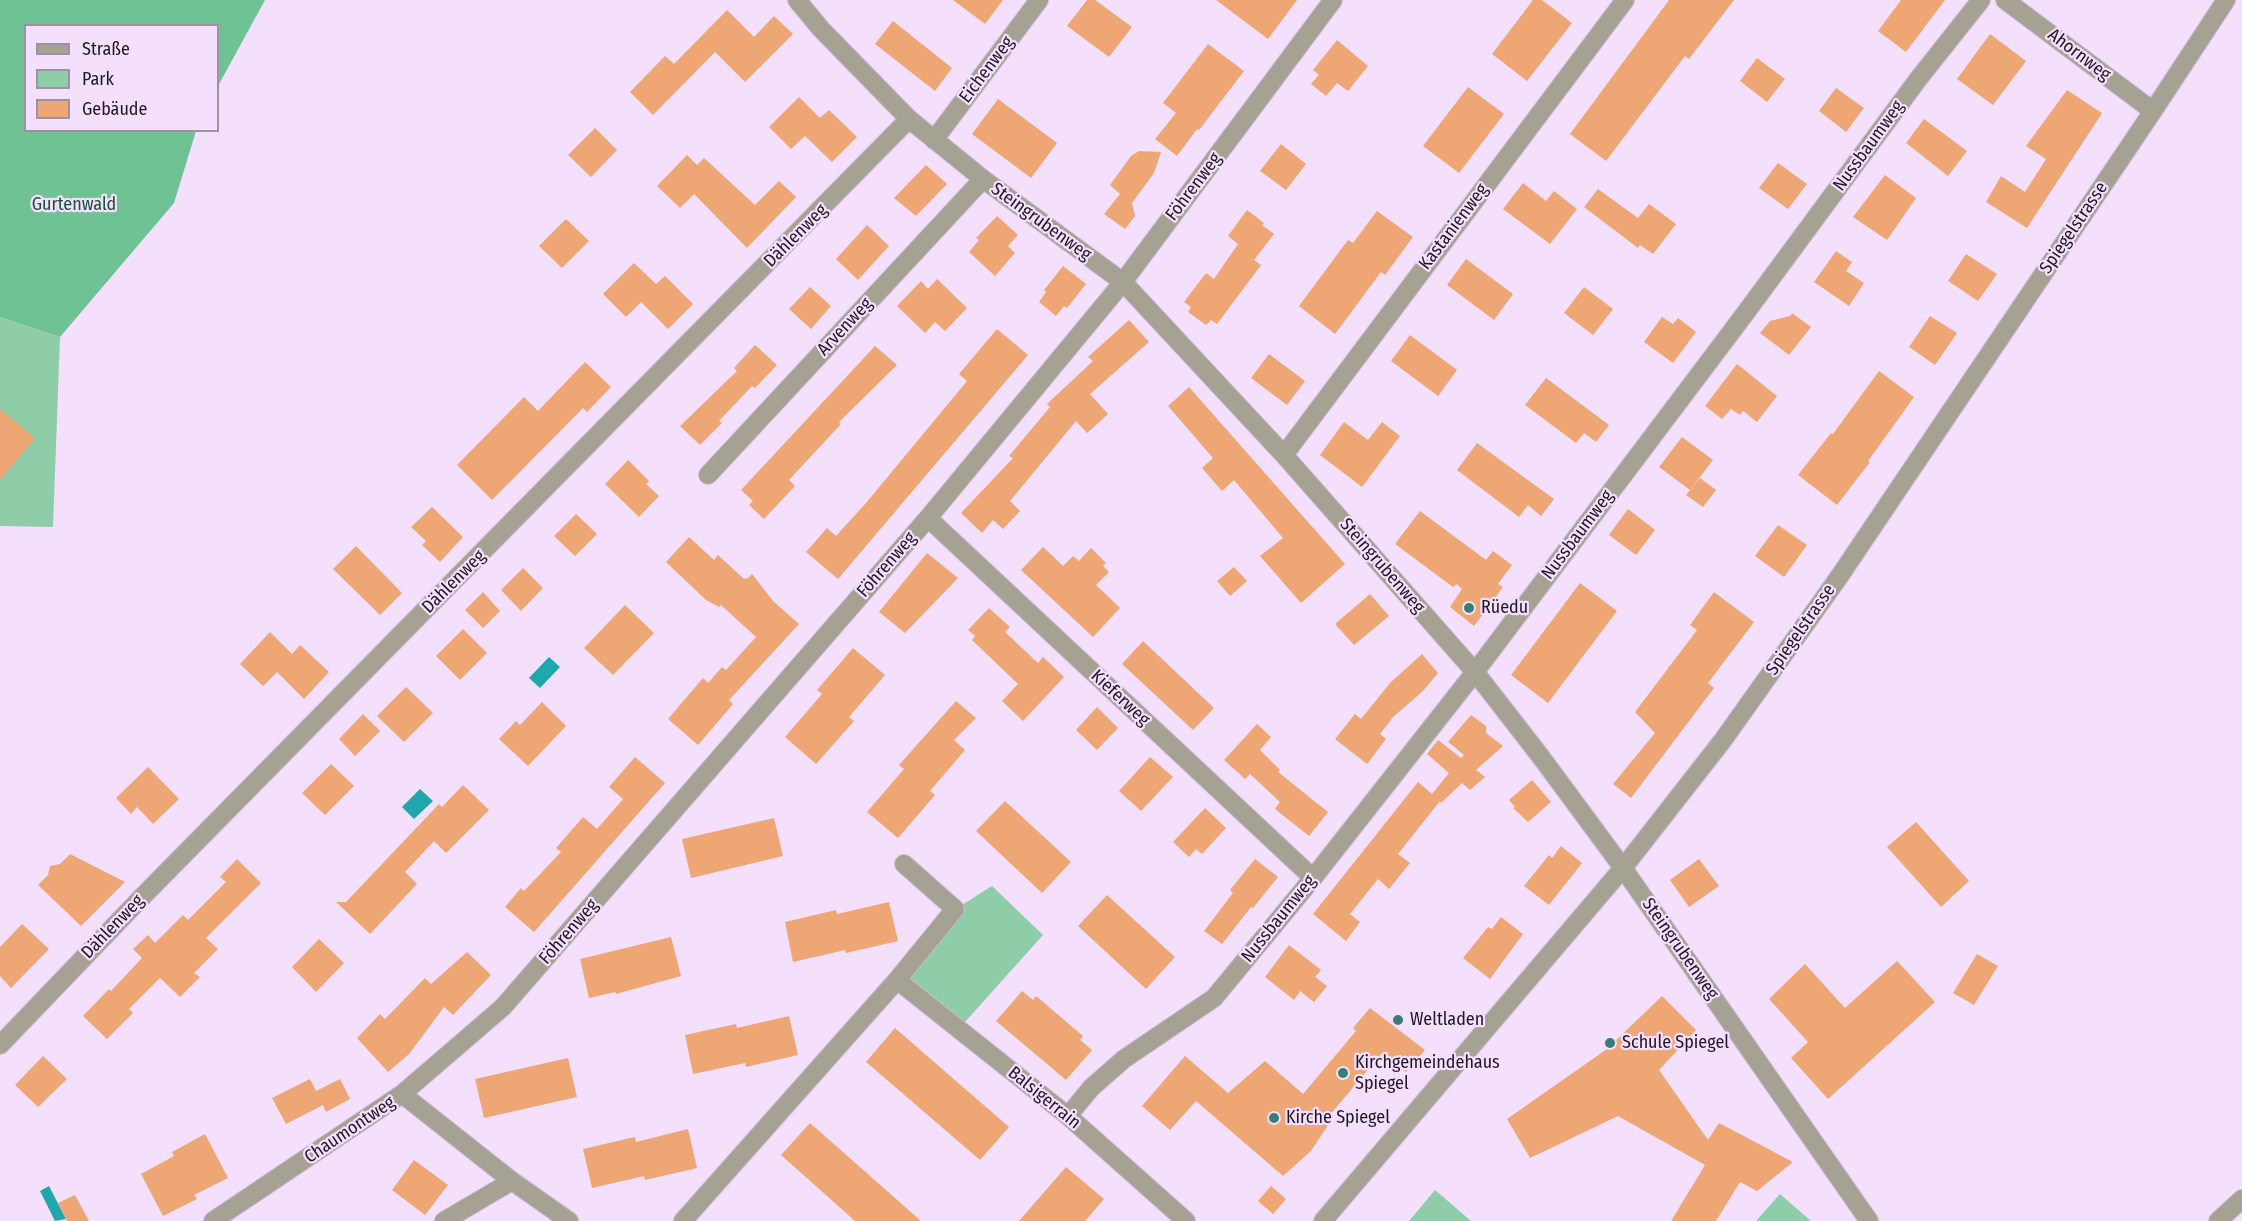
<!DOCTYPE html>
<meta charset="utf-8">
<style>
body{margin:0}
#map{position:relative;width:2242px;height:1221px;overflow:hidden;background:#f4dffd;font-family:"Fira Sans Condensed",sans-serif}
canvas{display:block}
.legend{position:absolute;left:24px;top:24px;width:195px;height:108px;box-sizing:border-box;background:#f4dffd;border:2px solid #9f90a6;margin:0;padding:8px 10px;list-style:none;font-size:18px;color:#201923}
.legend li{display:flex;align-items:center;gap:12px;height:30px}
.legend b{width:30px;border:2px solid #9f90a6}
</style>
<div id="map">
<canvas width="2242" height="1221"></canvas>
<ul class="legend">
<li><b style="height:8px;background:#a6a293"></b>Straße</li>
<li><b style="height:16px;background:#8ecda7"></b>Park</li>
<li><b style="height:16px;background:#eea774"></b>Gebäude</li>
</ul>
</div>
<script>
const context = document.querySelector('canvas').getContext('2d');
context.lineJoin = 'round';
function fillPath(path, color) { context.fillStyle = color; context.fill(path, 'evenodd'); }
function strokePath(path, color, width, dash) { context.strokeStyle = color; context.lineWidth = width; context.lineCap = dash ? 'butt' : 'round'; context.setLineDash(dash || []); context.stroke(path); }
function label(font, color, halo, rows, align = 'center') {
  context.font = font + ' "Fira Sans Condensed",sans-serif'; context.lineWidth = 4.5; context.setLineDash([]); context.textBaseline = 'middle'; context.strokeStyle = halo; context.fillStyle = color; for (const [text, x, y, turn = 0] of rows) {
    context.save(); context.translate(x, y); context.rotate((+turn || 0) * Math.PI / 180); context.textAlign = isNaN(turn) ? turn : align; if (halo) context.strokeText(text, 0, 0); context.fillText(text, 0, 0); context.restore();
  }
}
fillPath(new Path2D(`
 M0,317L60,337L53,527L0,526Z
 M992,886L1043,935L956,1032L897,979L954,910Z
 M1435,1190L1471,1221H1409Z
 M1780,1194L1811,1221H1756Z`), '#8ecda7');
fillPath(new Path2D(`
 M0,0H265L218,86V26H26V130L196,131L174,203L60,337L0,317Z`), '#6fc293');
fillPath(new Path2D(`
 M549,657L560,667L540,688L529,678Z
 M420,789L433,801L414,819L402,807Z
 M49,1186L66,1219L55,1221L40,1191Z`), '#20a6ad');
fillPath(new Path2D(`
 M953,0H1003L985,24Z
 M1087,0H1095L1132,27L1109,57L1067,26Z
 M1216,0H1297L1268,39Z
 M1533,0H1542L1572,23L1527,81L1492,54Z
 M1669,0H1734L1689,59L1685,56L1606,161L1570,134Z
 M1901,0H1945L1906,52L1878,31Z
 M727,10L754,37L774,16L793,34L745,82L715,52L653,115L630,92L665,56L674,64Z
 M893,21L952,68L935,91L875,44Z
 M1990,34L2026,61L1993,105L1957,79Z
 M1337,40L1368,66L1348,91L1337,83L1326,96L1311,84L1319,75L1313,70Z
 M1208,44L1244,71L1199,130L1197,129L1177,156L1155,139L1176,113L1163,103Z
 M1757,58L1785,79L1767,102L1740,81Z
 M1468,87L1504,114L1459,173L1423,146Z
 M1836,88L1864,108L1846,132L1819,111Z
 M2067,90L2102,113L2027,228L1986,202L2001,176L2025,192L2046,159L2026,146Z
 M799,97L820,118L829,110L857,137L832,162L805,136L791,149L769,127Z
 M998,99L1057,143L1031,178L972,134Z
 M1924,119L1967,151L1948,176L1906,143Z
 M595,128L617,150L591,177L568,155Z
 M1281,144L1306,164L1286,190L1260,171Z
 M1139,151L1161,152L1154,173L1132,203L1135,216L1125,229L1104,214L1120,194L1110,185L1131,156Z
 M687,155L697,165L704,158L755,205L779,181L796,197L747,248L694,194L680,208L657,186Z
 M1778,163L1807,184L1788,209L1759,188Z
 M926,165L947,184L916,216L894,198Z
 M1885,175L1916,198L1887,240L1853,217Z
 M1523,183L1546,201L1554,191L1577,209L1550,244L1503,209Z
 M1598,189L1638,218L1649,204L1676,224L1653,254L1640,245L1638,248L1584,207Z
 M1247,210L1264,223L1262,225L1274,234L1254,260L1261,265L1217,324L1211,320L1206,325L1188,312L1191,307L1184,302L1206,273L1214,279L1238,244L1228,236Z
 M1377,211L1413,237L1385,275L1381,272L1335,334L1299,306L1348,240L1353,243Z
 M997,216L1018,235L1008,246L1015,253L995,276L969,252L979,240L976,238Z
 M566,219L589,241L562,268L539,246Z
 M867,225L889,246L858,280L836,259Z
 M1836,251L1852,262L1846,271L1864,283L1849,306L1814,282Z
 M1966,254L1997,274L1978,301L1948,281Z
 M1466,259L1513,294L1494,320L1447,285Z
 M634,263L656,284L665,276L693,304L668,329L641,302L626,317L603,294Z
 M1063,266L1086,284L1067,308L1064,306L1056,316L1039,302L1046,292L1044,290Z
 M937,279L967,308L945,331L935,322L925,333L897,306L921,281L928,289Z
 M810,287L831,306L811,329L789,309Z
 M1584,287L1613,309L1593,335L1564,313Z
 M1792,313L1811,327L1789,355L1760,333L1770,321L1790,316Z
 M1930,316L1957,333L1935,365L1909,347Z
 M1662,317L1673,324L1678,318L1696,332L1673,363L1644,342Z
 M1129,320L1149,342L1090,394L1108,414L1087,433L1076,421L1010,501L1020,511L1003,529L993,520L982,533L961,513L1013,458L1009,456L1050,407L1047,404L1093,361L1088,357Z
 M997,329L1028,355L838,579L806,552L827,528L836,536L866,503L967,381L959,374Z
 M1410,335L1457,370L1438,396L1391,361Z
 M755,345L777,365L755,388L752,386L719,421L722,423L700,445L680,426L737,371L734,368Z
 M875,346L897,365L839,422L841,424L789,480L795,486L764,519L749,505L753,501L741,490Z
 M1269,354L1305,381L1287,405L1251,378Z
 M585,362L611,387L587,412L583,408L492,500L457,465L524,397L538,411Z
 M1737,364L1777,396L1757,422L1743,411L1740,415L1731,409L1722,419L1705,406Z
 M1879,371L1914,397L1868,461L1870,462L1837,505L1798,475L1831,433L1833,434Z
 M1546,378L1609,425L1596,442L1584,433L1576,443L1525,405Z
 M1189,387L1345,564L1301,603L1260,556L1283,538L1234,480L1222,491L1202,468L1213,458L1168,406Z
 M0,409L35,438L0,480Z
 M1344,422L1368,440L1382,422L1400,436L1362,487L1320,455Z
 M1682,437L1713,460L1690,490L1659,467Z
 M1477,443L1554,499L1541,516L1528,505L1519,517L1457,470Z
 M628,460L649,481L646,484L659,496L639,517L605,484Z
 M1700,478L1716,490L1703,507L1686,495Z
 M432,507L463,537L440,562L422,545L426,541L411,527Z
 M1628,509L1655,530L1636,555L1609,535Z
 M1420,511L1486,560L1493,551L1512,565L1498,584L1503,587L1474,626L1450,607L1462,589L1457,584L1453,587L1395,544Z
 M576,514L597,534L575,556L554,536Z
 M1778,525L1807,545L1784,577L1755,556Z
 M689,537L714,560L718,555L744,579L745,578L747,579L752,574L773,601L799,624L729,700L733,704L698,745L668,719L703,678L708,683L722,667L726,670L756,637L721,605L719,607L706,600L666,562Z
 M356,546L402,593L380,615L333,569Z
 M1043,547L1063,566L1073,556L1079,561L1091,548L1106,563L1103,566L1109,572L1096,585L1120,608L1093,637L1021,570Z
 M927,553L958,578L905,633L879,612Z
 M1234,567L1247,581L1230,596L1217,581Z
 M523,568L543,588L521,611L501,590Z
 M1580,583L1617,611L1548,703L1511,675Z
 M483,592L500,611L483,628L465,610Z
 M1714,592L1754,622L1708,683L1714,688L1631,798L1613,784L1655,733L1635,712L1697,630L1690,625Z
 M1370,594L1389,616L1354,645L1335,624Z
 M625,605L654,633L613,675L584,648Z
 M989,608L1010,627L1005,632L1038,663L1043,657L1064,677L1023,721L1002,701L1018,684L972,640L975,636L968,630Z
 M463,629L487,653L460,680L436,656Z
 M270,632L292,654L300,645L329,672L304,699L277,672L263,686L240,664Z
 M1143,641L1214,708L1193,730L1122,664Z
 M853,648L885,675L849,717L854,721L816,764L785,737L822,694L817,690Z
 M1422,654L1438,673L1423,691L1393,717L1380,734L1386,739L1367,764L1335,739L1355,714L1361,719L1390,683Z
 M406,687L433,713L404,742L377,716Z
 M956,701L976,718L954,740L965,750L930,791L935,795L898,838L867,812L904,769L899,765Z
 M542,702L566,726L528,766L499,739L516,721L520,725Z
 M1097,707L1118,728L1097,750L1076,730Z
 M363,714L380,731L355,756L339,739Z
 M1471,715L1486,726V733L1503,746L1476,770L1485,777L1470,790L1462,783L1441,803L1440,801L1398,854L1410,863L1389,889L1378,879L1350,914L1360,922L1346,941L1313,914L1418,782L1432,794L1449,773L1427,754L1438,740L1461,758L1464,755L1448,742Z
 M1257,724L1271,737L1260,750L1280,770L1278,772L1328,812L1309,836L1275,809L1280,802L1250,774L1245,779L1224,760Z
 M635,757L665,783L534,932L505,907L521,888L524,891L561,852L556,848L583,817L597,829L623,799L609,787Z
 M1150,757L1173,777L1141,811L1119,791Z
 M331,764L354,786L325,815L302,793Z
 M148,767L179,799L153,824L137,807L131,814L116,798Z
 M1532,780L1551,802L1528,822L1513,808L1515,807L1509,800Z
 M463,785L489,810L446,853L434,841L405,872L417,884L370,934L336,902H346L439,804L442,807Z
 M1005,801L1071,862L1042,893L976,831Z
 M1205,808L1226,828L1202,854L1196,849L1189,857L1173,842Z
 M774,818L783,856L691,878L682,839Z
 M1916,822L1969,881L1941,907L1887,847Z
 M1561,846L1582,863L1549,905L1524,886L1549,855L1552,858Z
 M70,854L125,882L81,926L38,885L48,875L50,866L60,864Z
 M237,859L261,883L206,938L218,949L194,973L200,977L180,997L160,978L129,1009L133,1013L107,1039L83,1016L109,989L111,991L142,958L133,949L148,935L155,943L183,915L188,920L226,882L220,877Z
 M1255,859L1278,877L1253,908L1251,907L1222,944L1204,931L1233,893L1230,890Z
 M1699,859L1719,886L1689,907L1670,880Z
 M1107,895L1175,957L1146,989L1078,926Z
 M889,902L898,941L846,953L845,950L793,962L785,922L836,910L837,914Z
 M1501,917L1523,934L1490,979L1463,958L1488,927L1492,929Z
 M22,924L49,949L11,988L0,976V947Z
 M671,937L681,976L616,994L615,992L589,998L580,959Z
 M319,939L344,963L316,992L292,967Z
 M1289,945L1321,970L1315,977L1327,986L1314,1002L1300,991L1294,1000L1265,977Z
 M467,952L491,975L453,1015L444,1007L409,1054L388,1072L357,1038L380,1014L385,1019L425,978L431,984Z
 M1977,954L1998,966L1974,1005L1953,993Z
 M1897,961L1935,1002L1828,1099L1791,1058L1808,1042L1769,999L1805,964L1845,1008Z
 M1022,991L1033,1000L1036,996L1083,1036L1080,1040L1092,1050L1066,1080L996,1021Z
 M1662,996L1696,1030L1659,1070L1708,1140L1719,1123L1793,1162L1757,1191L1740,1182L1716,1221H1671L1705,1165L1618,1116L1530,1158L1507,1119L1607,1049Z
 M1370,1008L1425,1050L1406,1072L1382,1053L1329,1116L1332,1119L1311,1151L1283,1176L1196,1101L1170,1130L1142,1106L1185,1056L1228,1093L1265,1061L1303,1094L1356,1031L1353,1028Z
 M789,1016L798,1055L746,1067L745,1063L693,1074L685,1035L736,1024L737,1028Z
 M895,1028L1009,1127L980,1160L866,1062Z
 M43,1056L67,1079L38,1107L15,1085Z
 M568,1058L577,1097L484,1118L475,1079Z
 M310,1079L316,1091L340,1079L350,1099L326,1112L323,1105L286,1124L272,1098Z
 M810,1123L886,1190L921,1221H855L781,1155Z
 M688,1129L697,1168L645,1180L644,1176L592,1188L583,1149L635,1137L636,1142Z
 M205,1134L228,1178L194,1195L197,1199L163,1216L141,1174L174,1156L172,1152Z
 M414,1160L448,1185L425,1215L392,1190Z
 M1066,1167L1104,1199L1085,1221H1019Z
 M1271,1186L1286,1199L1273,1214L1258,1201Z
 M75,1195L89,1221H67L58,1203Z`), '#eea774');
const street = new Path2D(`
 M797,0L821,29L909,119L983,179L1123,282L1284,455L1475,672L1541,757L1623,868L1869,1221
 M2005,0L2153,111
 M934,140L1039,0
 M1284,455L1625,0
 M708,475L983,179
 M928,518L1313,878
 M897,980L955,909L904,864
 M0,1045L141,898L909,119
 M402,1094L503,1007L928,518L1123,282L1333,0
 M1068,1116L1091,1088L1124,1059L1214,998L1313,878L1475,672L1744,315L1919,78L1981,0
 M213,1221L402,1094L512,1181L569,1221
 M444,1221L512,1181
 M683,1221L897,980L1068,1116L1186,1221
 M1323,1221L1623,868L1723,740L1839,577L2153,111L2226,0
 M2218,1221L2242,1199`);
strokePath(street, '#cebbd6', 20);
strokePath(street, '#a6a293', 18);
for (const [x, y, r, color] of [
 [1469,608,6,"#377e77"],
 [1398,1020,6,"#377e77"],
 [1610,1043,6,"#377e77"],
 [1343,1073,6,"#377e77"],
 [1274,1118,6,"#377e77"]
]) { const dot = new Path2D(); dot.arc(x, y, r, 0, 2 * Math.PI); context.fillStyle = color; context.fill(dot); strokePath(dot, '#f4dffd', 2); }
label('18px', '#201923', '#f4dffd', [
 ["Ahornweg",2079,55,37],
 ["Eichenweg",987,70,-53],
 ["Nussbaumweg",1869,146,-54],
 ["Föhrenweg",1194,187,-53],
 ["Steingrubenweg",1041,222,36],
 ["Kastanienweg",1454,227,-53],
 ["Spiegelstrasse",2074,228,-56],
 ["Dählenweg",796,236,-45],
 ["Arvenweg",845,327,-47],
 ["Nussbaumweg",1578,535,-53],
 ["Föhrenweg",887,565,-49],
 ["Steingrubenweg",1382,566,49],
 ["Dählenweg",454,582,-45],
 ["Spiegelstrasse",1801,630,-55],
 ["Kieferweg",1120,698,43],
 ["Nussbaumweg",1279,919,-51],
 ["Dählenweg",113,927,-46],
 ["Föhrenweg",569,932,-49],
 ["Steingrubenweg",1680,949,55],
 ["Balsigerrain",1044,1098,39],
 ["Chaumontweg",350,1130,-34]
]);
label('18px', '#175536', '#f4dffd', [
 ["Gurtenwald",74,205]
]);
label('18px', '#201923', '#f4dffd', [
 ["Rüedu",1481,608],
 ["Weltladen",1410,1020],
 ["Schule Spiegel",1622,1043],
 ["Kirchgemeindehaus",1355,1063],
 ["Spiegel",1355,1084],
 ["Kirche Spiegel",1286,1118]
], 'left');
</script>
